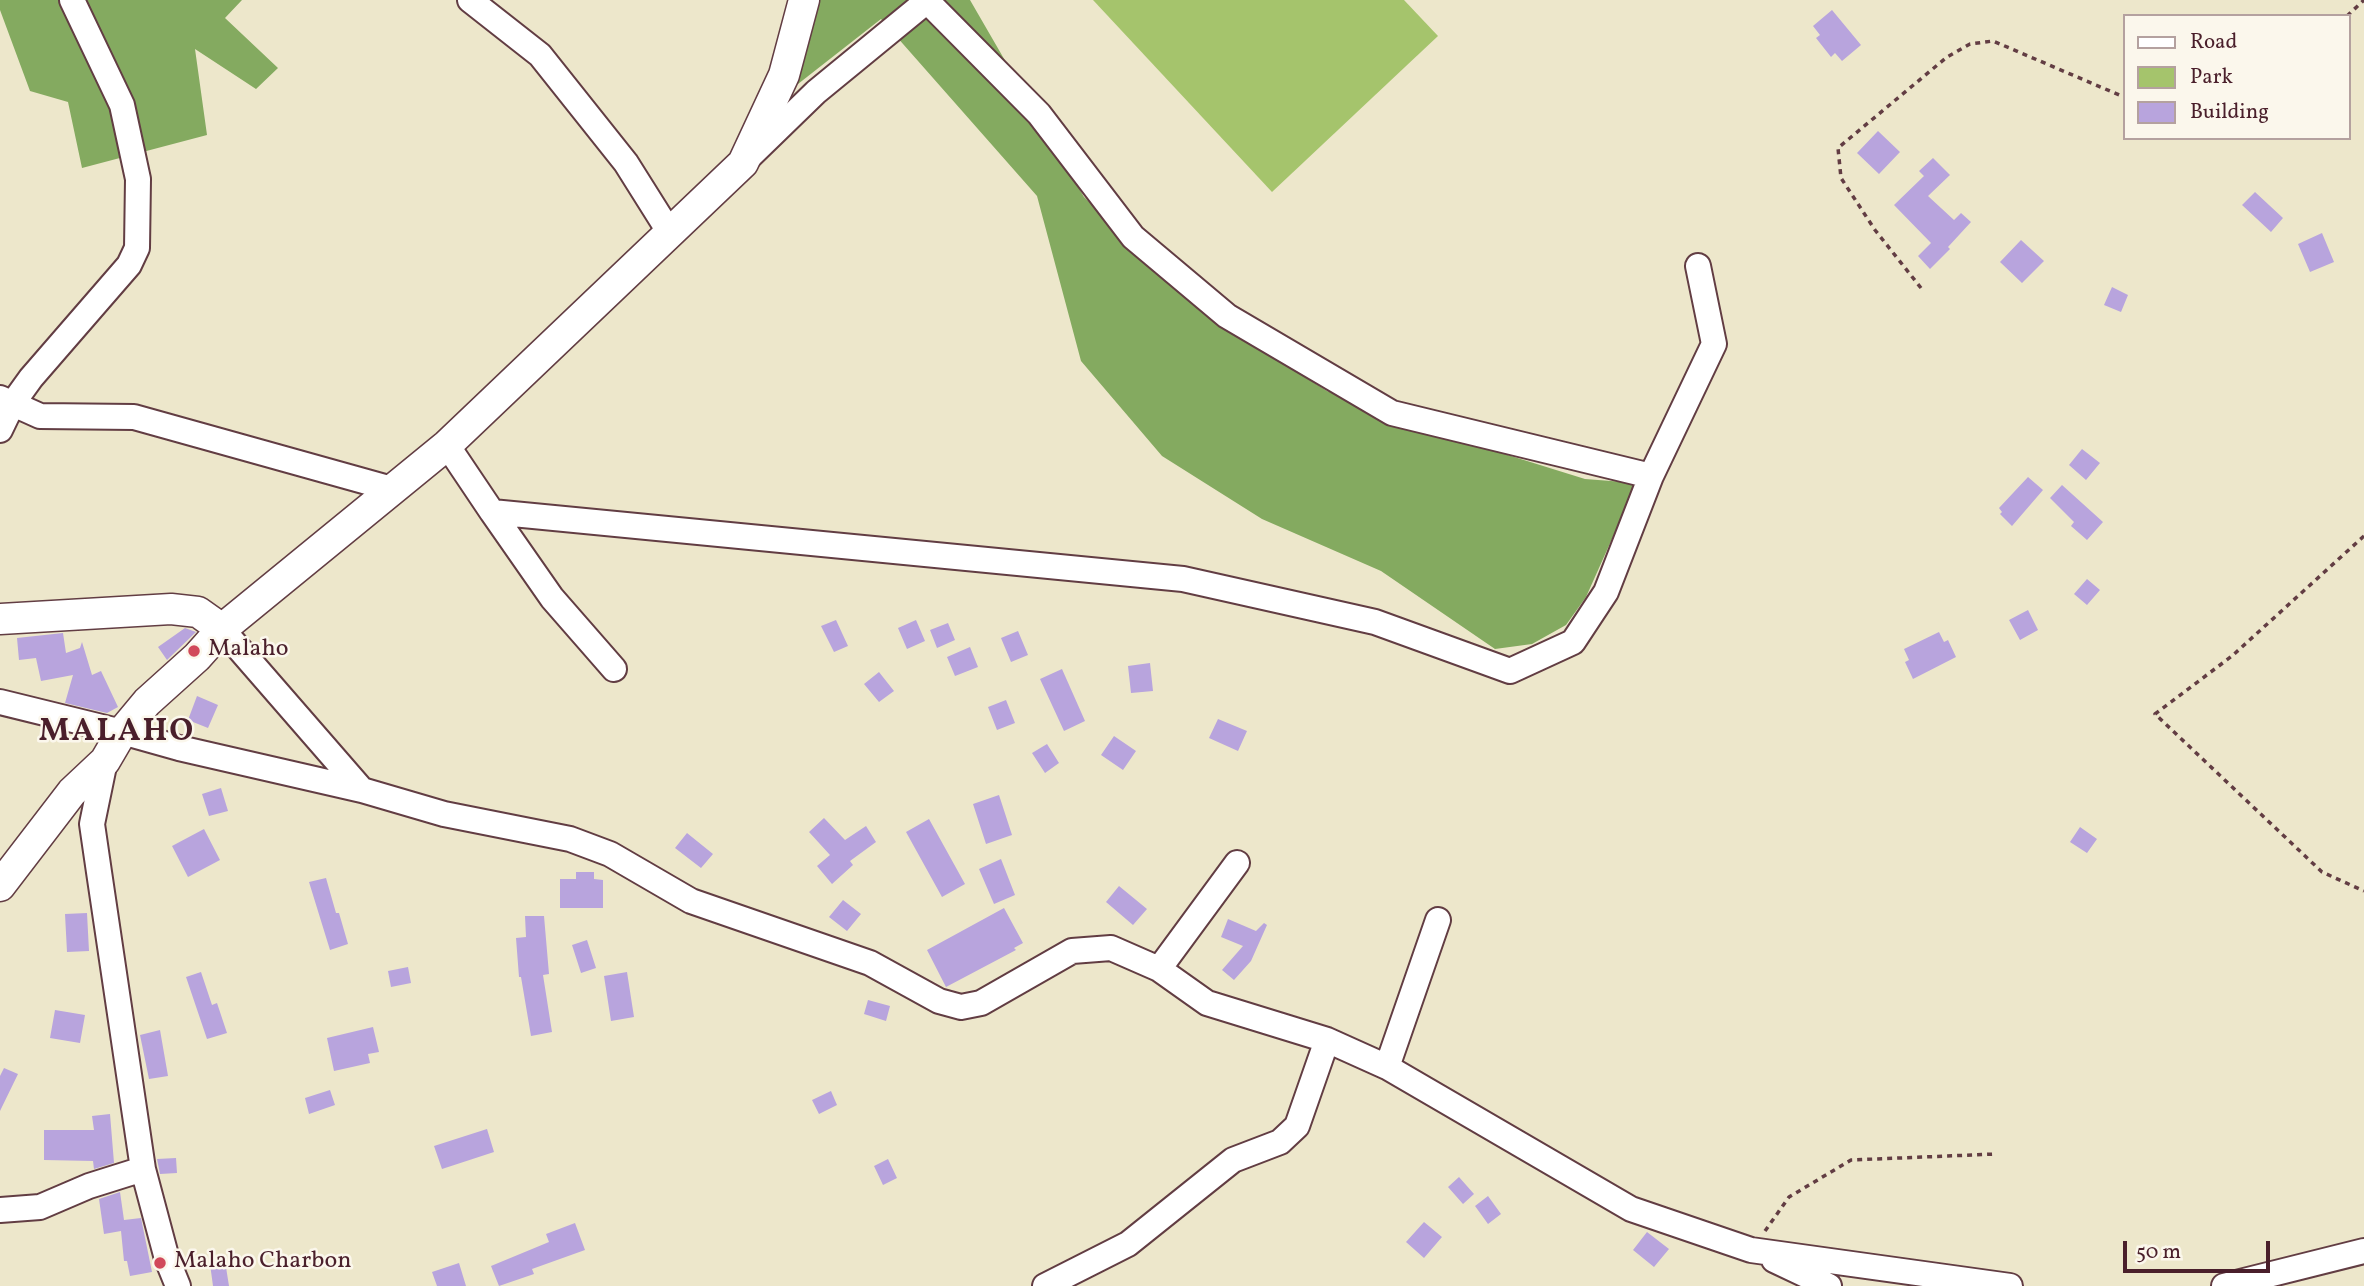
<!DOCTYPE html>
<style>
body{margin:0}
#map{position:relative;width:2364px;height:1286px;overflow:hidden;background:#ede7cb;font-family:Vollkorn,serif}
canvas{display:block}
.legend{position:absolute;left:2123px;top:14px;width:228px;height:126px;box-sizing:border-box;background:#fbf7ec;border:2px solid #b4a19f;margin:0;padding:9px 12px;list-style:none;font-size:21px;color:#4a1f2b}
.legend li{display:flex;align-items:center;gap:14px;height:35px}
.legend b{width:35px;border:2px solid #b4a19f}
.scale{position:absolute;left:2123px;top:1241px;width:147px;height:32px;box-sizing:border-box;border:4px solid #4a1f2b;border-top:0;padding-left:9px;font-size:21px;line-height:24px;white-space:nowrap;color:#4a1f2b;-webkit-text-stroke:5px #fbf7ec;paint-order:stroke}
</style>
<div id="map">
<canvas width="2364" height="1286"></canvas>
<ul class="legend">
<li><b style="height:9px;background:#fff"></b>Road</li>
<li><b style="height:19px;background:#a5c46c"></b>Park</li>
<li><b style="height:19px;background:#b8a4dd"></b>Building</li>
</ul>
<div class="scale">50 m</div>
</div>
<script>
const context = document.querySelector('canvas').getContext('2d');
context.lineJoin = 'round';
function fillPath(path, color) { context.fillStyle = color; context.fill(path, 'evenodd'); }
function strokePath(path, color, width, dash) { context.strokeStyle = color; context.lineWidth = width; context.lineCap = dash ? 'butt' : 'round'; context.setLineDash(dash || []); context.stroke(path); }
function label(font, color, halo, rows, align = 'center') {
  context.font = font + ' Vollkorn,serif'; context.lineWidth = 5; context.setLineDash([]); context.textBaseline = 'middle'; context.strokeStyle = halo; context.fillStyle = color; for (const [text, x, y, turn = 0] of rows) {
    context.save(); context.translate(x, y); context.rotate((+turn || 0) * Math.PI / 180); context.textAlign = isNaN(turn) ? turn : align; if (halo) context.strokeText(text, 0, 0); context.fillText(text, 0, 0); context.restore();
  }
}
fillPath(new Path2D(`
 M1093,0H1404L1438,36L1272,192Z`), '#a5c46c');
fillPath(new Path2D(`
 M0,0H242L225,18L278,68L256,89L195,49L207,135L82,168L68,102L30,91L0,10Z
 M816,0H970L1084,197L1207,315L1327,391L1437,433L1585,479L1637,483L1586,597L1566,625L1532,644L1495,649L1381,571L1262,519L1162,456L1081,361L1037,196L881,19L798,84L794,67Z`), '#84aa60');
fillPath(new Path2D(`
 M1832,10L1861,45L1842,61L1835,53L1831,57L1816,38L1820,35L1813,26Z
 M1878,131L1900,152L1879,174L1857,153Z
 M1933,158L1950,175L1928,196L1954,220L1961,213L1971,222L1948,247L1950,249L1930,269L1918,256L1931,243L1894,205L1924,176L1919,171Z
 M2255,192L2283,218L2271,232L2242,205Z
 M2322,233L2334,262L2310,272L2298,244Z
 M2021,240L2044,261L2022,283L2000,262Z
 M2112,287L2128,295L2121,312L2104,305Z
 M2082,449L2100,463L2086,480L2069,465Z
 M2028,477L2043,490L2012,526L2000,514L2002,512L1999,508Z
 M2062,485L2103,522L2087,540L2071,526L2074,522L2050,498Z
 M2087,579L2100,590L2087,605L2074,594Z
 M2028,610L2038,630L2020,640L2009,620Z
 M836,620L848,646L834,652L821,626Z
 M916,620L925,641L907,649L898,628Z
 M948,623L955,640L937,648L930,630Z
 M185,628L196,632L167,660L158,647Z
 M1018,631L1028,655L1011,662L1001,638Z
 M1939,632L1944,642L1948,640L1956,657L1913,679L1905,662L1909,660L1904,649Z
 M63,633L66,653L80,648L82,642L92,675L101,671L118,707L107,713L65,703L73,675L41,681L36,658L19,660L17,638Z
 M970,647L978,667L955,676L947,657Z
 M1150,663L1153,691L1131,693L1128,666Z
 M1062,669L1085,721L1064,731L1040,679Z
 M879,672L894,691L879,702L864,684Z
 M197,696L218,705L208,728L188,720Z
 M1006,700L1015,723L997,730L988,707Z
 M1218,719L1247,731L1238,751L1209,738Z
 M1114,736L1136,751L1123,770L1101,755Z
 M1047,744L1059,763L1045,773L1032,753Z
 M221,788L228,811L209,816L202,794Z
 M999,795L1012,835L986,844L973,804Z
 M824,818L845,840L866,826L876,842L850,861L853,865L832,884L817,866L830,855L809,832Z
 M929,819L965,884L942,897L906,832Z
 M2080,827L2097,839L2087,853L2070,842Z
 M204,829L220,860L188,877L172,846Z
 M687,833L713,854L701,868L675,848Z
 M1001,859L1015,895L994,904L979,869Z
 M576,872H594V879L603,880V908H560V879H576Z
 M326,878L336,913H339L348,944L330,950L309,882Z
 M1119,886L1147,909L1133,925L1106,902Z
 M843,900L861,914L847,931L829,917Z
 M1004,908L1023,943L1014,948L1016,950L946,987L927,950Z
 M87,913L89,951L67,952L65,914Z
 M525,916H544L549,974L543,975L552,1032L531,1036L521,977H519L516,938L526,937Z
 M1228,919L1256,931L1264,923L1267,925L1251,961L1234,980L1222,970L1243,946L1221,937Z
 M587,940L596,968L581,973L572,945Z
 M408,967L411,983L391,987L388,971Z
 M201,972L212,1005L217,1003L227,1033L207,1039L186,977Z
 M627,972L634,1017L611,1021L604,976Z
 M868,1000L890,1006L886,1021L864,1014Z
 M55,1010L85,1015L80,1043L50,1038Z
 M373,1027L379,1052L368,1054L370,1063L334,1071L327,1038Z
 M160,1030L168,1076L149,1079L140,1035Z
 M4,1068L18,1074L0,1111V1076Z
 M330,1090L335,1105L309,1114L305,1098Z
 M831,1091L837,1105L819,1114L812,1100Z
 M110,1114L114,1163L94,1169L93,1161L44,1160V1130H94L92,1116Z
 M487,1129L494,1152L442,1169L434,1146Z
 M176,1158L177,1173L160,1174L157,1159Z
 M888,1159L897,1178L883,1185L874,1166Z
 M1459,1177L1474,1194L1463,1204L1448,1187Z
 M120,1192L124,1220L141,1218L152,1272L130,1276L127,1261H124L121,1231L104,1234L99,1199Z
 M1488,1196L1501,1214L1488,1224L1475,1206Z
 M1424,1222L1442,1237L1424,1258L1406,1242Z
 M575,1223L585,1250L532,1269L534,1274L499,1286L491,1266L549,1242L546,1234Z
 M1647,1232L1669,1249L1654,1267L1633,1250Z
 M225,1261L229,1286H213L210,1264Z
 M459,1263L466,1286H437L432,1272Z`), '#b8a4dd');
const minor = new Path2D(`
 M470,0L540,55L626,163L670,233
 M926,0L1039,114L1133,237L1227,316L1392,413L1651,476
 M748,158L816,92L927,1
 M0,398L40,416L134,417L392,489
 M0,430L13,403L31,378L129,265L137,248L138,179L122,105L72,0
 M447,445L492,512L1183,579L1375,622L1510,671L1573,642L1606,592L1651,476L1714,344L1698,266
 M492,512L552,598L614,669
 M222,629L362,790
 M0,702L122,732L179,748L362,790L444,814L570,839L610,854L691,901L870,963L939,1001L961,1007L981,1003L1072,951L1111,948L1159,969L1207,1003L1327,1040L1387,1067L1631,1209L1751,1250L2010,1286
 M105,761L92,824L99,872L143,1169L167,1259L178,1286
 M1159,969L1237,863
 M1387,1067L1438,920
 M0,1210L40,1207L89,1186L143,1169
 M1774,1260L1829,1286
 M1045,1286L1128,1244L1233,1160L1280,1142L1297,1126L1327,1040
 M2224,1286L2364,1251`);
const tertiary = new Path2D(`
 M0,619L171,609L198,612L222,629
 M0,886L72,792L105,761L122,732L147,702L197,657L222,629L447,445L743,163L784,75L804,0`);
strokePath(minor, '#623d43', 28);
strokePath(tertiary, '#623d43', 33);
strokePath(new Path2D(`
 M2347,16L2364,0
 M1921,288L1875,230L1841,178L1838,148L1947,57L1970,44L1993,41L2124,97
 M2364,536L2232,656L2155,714L2322,872L2364,891
 M1765,1231L1789,1197L1851,1160L1996,1154`), '#623d43', 3.5, [5, 5]);
strokePath(minor, '#fff', 24);
strokePath(tertiary, '#fff', 30);
for (const [x, y, r, color] of [
 [194,651,7,"#d1495b"],
 [160,1263,7,"#d1495b"]
]) { const dot = new Path2D(); dot.arc(x, y, r, 0, 2 * Math.PI); context.fillStyle = color; context.fill(dot); strokePath(dot, '#fbf7ec', 2.5); }
label('24px', '#4a1f2b', '#fbf7ec', [
 ["Malaho",208,651],
 ["Malaho Charbon",174,1263]
], 'left');
context.letterSpacing = '2px';
label('bold 32px', '#4a1f2b', '#fbf7ec', [
 ["MALAHO",117,734]
]);
context.letterSpacing = '0px';
</script>
